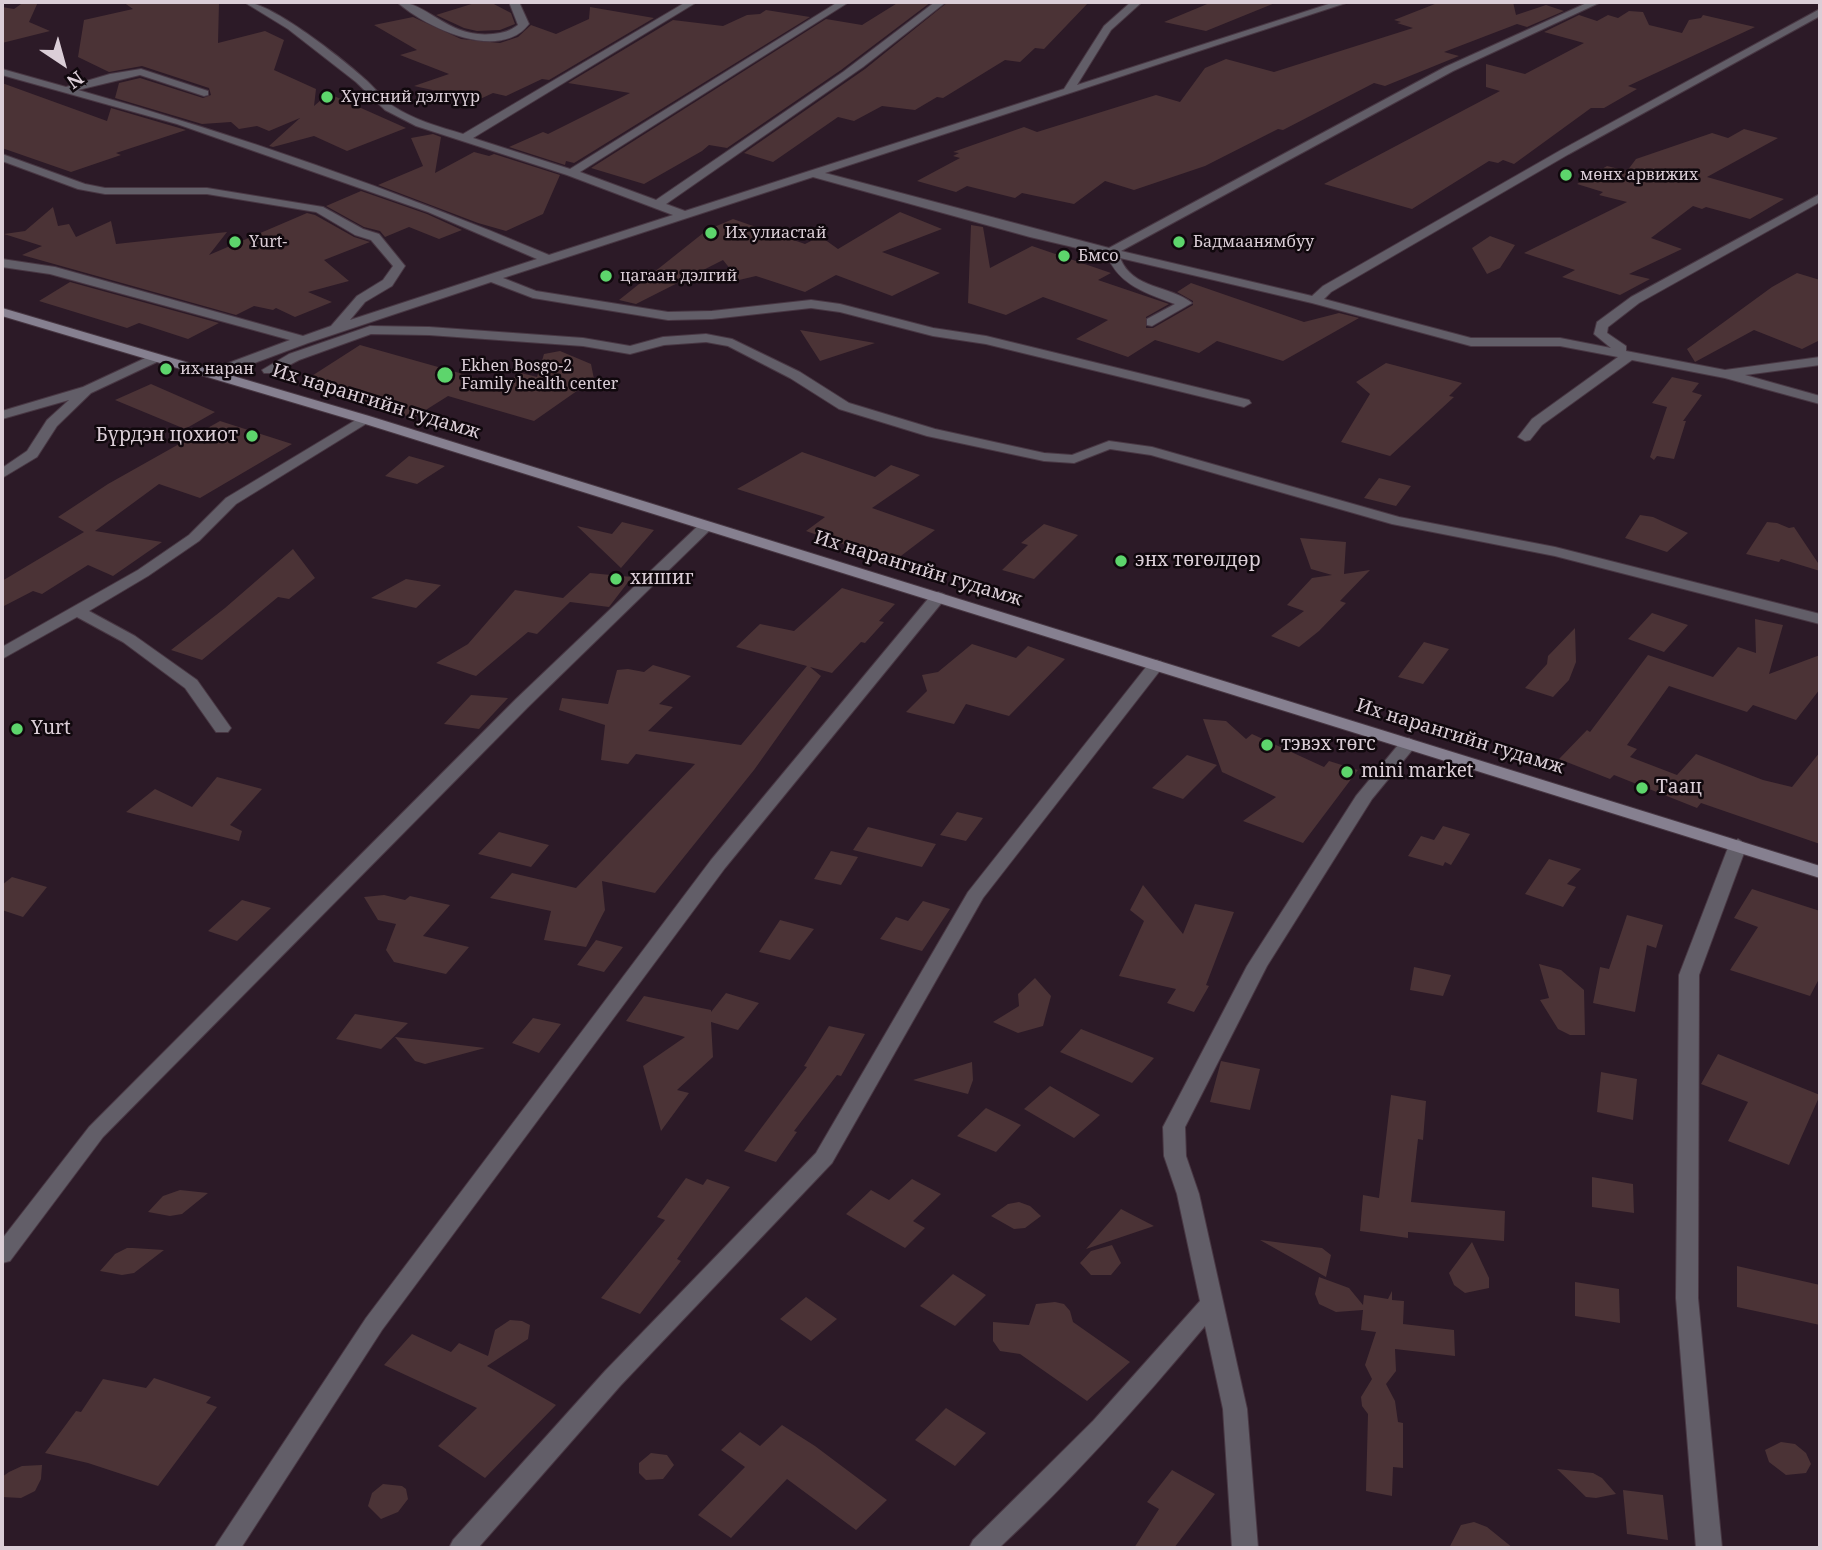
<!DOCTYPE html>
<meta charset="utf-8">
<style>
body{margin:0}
#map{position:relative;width:1822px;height:1550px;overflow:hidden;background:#2c1a27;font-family:"Noto Serif",serif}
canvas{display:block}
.frame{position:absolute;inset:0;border:4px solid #dbced7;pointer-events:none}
.north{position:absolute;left:28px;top:28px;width:70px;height:70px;-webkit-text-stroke:5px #10080d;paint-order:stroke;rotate:144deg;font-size:19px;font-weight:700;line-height:28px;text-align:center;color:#dbced7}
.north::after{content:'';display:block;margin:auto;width:24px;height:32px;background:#dbced7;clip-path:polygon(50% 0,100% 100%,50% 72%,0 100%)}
</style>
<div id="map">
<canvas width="1822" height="1550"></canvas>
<div class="frame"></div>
<div class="north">N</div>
</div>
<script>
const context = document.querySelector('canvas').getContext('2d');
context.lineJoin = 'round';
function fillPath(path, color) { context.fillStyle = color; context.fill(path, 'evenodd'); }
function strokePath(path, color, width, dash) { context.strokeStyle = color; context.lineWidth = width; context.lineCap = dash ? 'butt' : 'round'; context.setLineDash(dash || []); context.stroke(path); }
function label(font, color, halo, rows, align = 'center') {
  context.font = font + ' "Noto Serif",serif'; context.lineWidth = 5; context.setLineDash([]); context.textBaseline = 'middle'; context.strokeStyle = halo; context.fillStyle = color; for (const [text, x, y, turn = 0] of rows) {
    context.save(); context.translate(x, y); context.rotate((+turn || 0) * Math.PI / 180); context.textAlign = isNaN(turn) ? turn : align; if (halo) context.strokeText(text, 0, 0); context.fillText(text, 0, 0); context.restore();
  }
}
fillPath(new Path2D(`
 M24,2H38L29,22L50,31L2,43V7L14,9Z
 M123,2H219L218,43L265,31L284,40L274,70L316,89L314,106L321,100L334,96L406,128L347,151L314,136L273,147L269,146L300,118L269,131L257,126L239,129L231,122L202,124L115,98L119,83L140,78L203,98L211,95L209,88L142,66L109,72L78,57L84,20L133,9Z
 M478,2H490L511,13L515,24L500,30L477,31L464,28L436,15Z
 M899,2H931L841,70L727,148L709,145L702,151L644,184L591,168L826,19L862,25Z
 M948,2H1089L1044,49L1035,48L1020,62L1005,60L943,98L937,97L915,110L882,106L854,121L838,117L773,162L744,153L865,69Z
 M1212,2H1275V3L1206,31L1164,22Z
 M1440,2H1513L1516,15L1546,5L1564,11L1527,27L1517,24L1444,52L1459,56L1385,86L1374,83L1283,130L1278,129L1205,166L1134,190L1105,181L1074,204L1022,193L1015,198L967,186L956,192L917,181L960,158L953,156L959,153L953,152L1024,127L1037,132L1156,95L1180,102L1205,68L1226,59L1274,72L1413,28L1397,23L1401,22L1394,20Z
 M590,7L654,18L549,80L542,79L506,96L493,93L478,100L414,86L449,74L400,55L417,50L374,25L413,17L461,39L500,43L518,37L531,25L556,34L589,19Z
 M766,10L810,17L574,163L566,161L565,165L509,147L543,132L548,134L630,93L568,83L673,20L723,26L747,15L760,14Z
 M1629,11L1643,12L1649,25L1682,33L1689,20L1701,18L1703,15L1755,27L1628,86L1637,89L1604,108H1591L1514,164L1503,160L1498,163L1489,161L1412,209L1324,184L1500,91L1486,87V64L1525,74L1584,43L1544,32L1579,15L1597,21L1608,15L1618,18Z
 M2,83L107,121L111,108L186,130L116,153L121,155L71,172L2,148Z
 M1744,129L1778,138L1707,177L1784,199L1750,219L1706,207L1702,209L1693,206L1651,238L1682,249L1629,274L1650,279L1620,295L1562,277L1575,270L1524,253L1627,202L1599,195L1603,192L1577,184L1607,166L1627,171L1636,159L1712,133L1728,138Z
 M433,134L441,137L435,173L474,152L489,156L494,154L560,175L543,214L506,231L478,223L378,185L423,166L411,138Z
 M361,191L427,214L462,230L439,239L409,227L385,237L380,231L364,227L326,206Z
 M53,207L58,226L69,224L76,237L111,221L116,244L227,232L209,255L307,213L315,215L354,237L370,242L324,260L349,281L308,292L332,302L295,317L276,308L273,310L254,306L236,315L22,255L42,246L4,234L25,231Z
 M900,212L942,229L882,252L940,273L892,296L836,275L805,292L756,276L739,280L723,260L636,304L619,300L707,230L733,219L805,244L815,239H824L838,249Z
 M971,225L983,227L990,268L1032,246L1111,273L1098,280L1169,304L1146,317V328H1153L1193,305V301L1177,292L1191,283L1304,322L1339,313L1359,318L1283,361L1217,341L1199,353L1155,340L1128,357L1076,339L1108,320L1043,297L1006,315L968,303Z
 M1490,236L1515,245L1500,268L1487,274L1472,248Z
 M1797,273L1820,280V340L1802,349L1754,330L1695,362L1687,349L1772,287Z
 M70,282L219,323L188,339L139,323L127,328L39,301Z
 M800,330L875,343L820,361Z
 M360,345L502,385L521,373L537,377L544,354L560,351L591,364L594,379L534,421L448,396L413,418L330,392L334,390L307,379Z
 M1386,363L1462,383L1449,396L1454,397L1390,456L1341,442L1370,394L1356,382Z
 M1672,377L1699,383L1692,392L1702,395L1683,421H1686L1674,459L1657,456L1654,460L1650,457L1667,407L1652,403Z
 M151,384L215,412L185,429L115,400Z
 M220,421L292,444L200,498L159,484L95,531L162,542L113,576L88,565L42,594L33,591L2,607V581L84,532L58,517L108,484Z
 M802,452L875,477L891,465L920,475L872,508L935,530L893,562L806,531L825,517L737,489Z
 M409,456L445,466L417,484L385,476Z
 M1379,478L1411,486L1396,506L1364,498Z
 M1640,515L1653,517L1688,533L1667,552L1625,538Z
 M622,522L654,530L621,568L577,526L612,534Z
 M1767,522L1777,523L1789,528L1794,527L1820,566V571L1781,559L1779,562L1746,554Z
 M1044,524L1078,535L1034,579L1002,570L1028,545L1021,543Z
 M1300,538L1346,542L1344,574L1370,570L1340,601L1346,603L1319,631L1299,647L1271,636L1304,611L1287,605L1312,578L1332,575L1311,569Z
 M293,549L315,578L289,599L278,597L202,660L171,650L225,608Z
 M590,573L632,577L609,607L570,602L537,634L528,632L476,676L436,663L468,644L515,590L563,598Z
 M406,579L441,585L416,608L371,598Z
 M842,588L895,604L879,621L884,622L865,643L861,642L832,673L810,667L821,676L754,770L655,893L602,881L605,910L586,947L544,940L551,911L490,898L512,873L576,888L695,764L636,754L628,764L601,760L605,725L559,710L562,698L608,704L617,670L628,669L644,672L653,665L691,676L659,704L673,707L648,731L741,745L807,666L736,647L760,624L794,631Z
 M1652,613L1688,625L1664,652L1628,639Z
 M1755,619L1783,625L1769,674L1820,655V689L1796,720L1753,705L1747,712L1669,686L1627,745L1637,749L1630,757L1677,775L1696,754L1763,780L1792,787L1820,752V844L1701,803L1697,808L1614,775L1610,779L1559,759L1587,730L1590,732L1648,655L1713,677L1738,647L1756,653Z
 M1575,628L1576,662L1569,680L1553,697L1525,688L1547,664L1548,656Z
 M1424,642L1449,649L1423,684L1398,677Z
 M972,644L1016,658L1028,646L1065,659L1009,716L966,704L954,724L906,712L927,691L922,675L938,672Z
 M471,695L508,698L479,729L444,724Z
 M1203,719L1226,721L1246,739L1252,734L1324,767L1329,761L1358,770L1303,843L1243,821L1276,797L1222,772Z
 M1187,755L1217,765L1183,799L1152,788Z
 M217,777L262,789L230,825L242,831L239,841L126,812L155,789L192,807Z
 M957,812L983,818L966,841L940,835Z
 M1443,826L1470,834L1451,865L1445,862L1443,866L1408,856L1421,836L1434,840Z
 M868,827L936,844L922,867L853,850Z
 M499,832L549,845L531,867L478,854Z
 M831,851L858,857L841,885L814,879Z
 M1549,859L1581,869L1567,884L1576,887L1563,907L1525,894Z
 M12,877L47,887L23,917L2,910V885Z
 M1143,885L1183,934L1195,904L1234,912L1206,985L1209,986L1194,1012L1167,1003L1176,989L1119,976L1144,921L1130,910Z
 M1752,889L1820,911V977L1810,996L1730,970L1758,927L1734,918Z
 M384,895L405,900L410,896L450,905L423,936L469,947L446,974L394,962L386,950L396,924L378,920L364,897Z
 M242,900L271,908L237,941L208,931Z
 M923,901L950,909L922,951L880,939L896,917L908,921Z
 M1627,915L1663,925L1656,948L1647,945L1635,1012L1593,1003L1600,967L1609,969Z
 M780,920L814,929L790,960L759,952Z
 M596,940L623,947L604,972L577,965Z
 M1539,964L1561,970L1584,990L1585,1035H1570L1558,1029L1540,1000L1549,998Z
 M1414,967L1451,975L1443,996L1410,990Z
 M1035,978L1051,996L1043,1026L1018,1033L993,1022L1019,1006L1018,994Z
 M726,993L759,1003L738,1030L711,1022L713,1057L677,1090L689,1093L661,1131L643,1066L685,1037L626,1021L644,996L711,1010V1012Z
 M355,1014L408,1023L381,1049L336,1039Z
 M533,1018L561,1024L539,1053L512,1043Z
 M829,1026L865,1034L841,1076L837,1075L794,1131L797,1132L776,1162L744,1151L807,1067L804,1066Z
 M1081,1029L1154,1058L1132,1083L1060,1052Z
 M395,1037L485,1048L425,1064L415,1061Z
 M1718,1054L1820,1095L1789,1165L1728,1141L1748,1102L1701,1084Z
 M1221,1061L1260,1069L1250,1110L1210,1102Z
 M972,1062L973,1080L968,1094L913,1080Z
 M1601,1072L1637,1079L1633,1120L1597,1112Z
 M1050,1086L1100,1115L1074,1138L1024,1109Z
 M1391,1095L1426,1101L1423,1140L1418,1139L1411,1202L1505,1211L1504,1241L1408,1232V1238L1360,1231L1363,1195L1379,1198Z
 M986,1108L1021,1125L996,1152L957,1136Z
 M1592,1177L1633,1184L1634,1213L1592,1207Z
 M686,1178L703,1185L707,1179L730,1187L677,1259L681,1261L640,1314L601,1298L665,1220L657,1217Z
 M912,1179L941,1194L913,1221L925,1228L905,1248L846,1214L871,1190L889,1200Z
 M180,1190L208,1193L182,1214L170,1216L148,1212L163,1196Z
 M1019,1202L1030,1206L1041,1216L1025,1228L1014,1229L991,1216L1008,1204Z
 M1121,1209L1154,1226L1086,1249Z
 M1260,1240L1322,1248L1331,1255L1326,1277Z
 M1472,1242L1489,1278V1288L1465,1293L1454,1285L1449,1273Z
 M1112,1245L1121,1263L1111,1275H1091L1080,1263L1091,1251Z
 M127,1248H133L164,1250L134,1273L122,1275L100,1271L115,1254Z
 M1737,1266L1820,1285V1325L1737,1307Z
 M953,1274L986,1295L955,1326L920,1306Z
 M1319,1277L1349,1288L1363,1305L1364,1295L1388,1299L1392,1291V1300L1404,1301L1403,1324L1454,1330L1455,1356L1395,1349L1396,1371L1386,1384L1395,1401L1398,1422L1403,1423V1468L1393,1467L1392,1496L1366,1491L1368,1414L1362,1406L1361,1397L1372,1379L1365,1365L1376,1332L1361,1330L1363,1310L1336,1312L1319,1304L1315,1294Z
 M1575,1282L1619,1289L1620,1323L1575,1316Z
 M806,1297L837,1319L811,1341L780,1319Z
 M1055,1302L1064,1304L1070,1311L1073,1322L1130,1362L1087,1401L1020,1354L1000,1351L993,1341V1322L1029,1325L1036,1304Z
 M510,1320L522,1321L530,1325L528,1339L487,1366L556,1405L485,1478L438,1446L477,1408L384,1365L412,1334L451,1352L459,1343L488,1356L495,1330Z
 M154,1378L211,1397L206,1403L217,1407L158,1486L88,1463L45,1453L76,1411L81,1412L103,1379L146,1388Z
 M946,1408L986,1433L955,1466L915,1440Z
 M782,1425L815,1446L887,1500L856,1530L787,1479L731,1538L698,1515L745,1467L721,1450L740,1432L760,1446Z
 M1781,1442L1795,1444L1806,1453L1811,1464L1806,1473L1786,1475L1769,1462L1765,1450Z
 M651,1453L667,1455L674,1465L663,1479L646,1480L639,1473V1463Z
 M42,1465L41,1479L35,1491L21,1498L2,1497V1477L9,1472L22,1466Z
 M1557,1469L1593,1473L1602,1478L1616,1494L1596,1498L1586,1497Z
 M1172,1470L1215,1494L1174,1548H1134L1159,1509L1147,1502Z
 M383,1484L402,1486L406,1489L408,1499L398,1512L381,1519L368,1506L372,1493Z
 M1623,1490L1663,1495L1668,1540L1627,1534Z
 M1474,1522L1487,1527L1513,1548H1449L1461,1525Z`), '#4b3336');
const street = new Path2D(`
 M244,2C270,1 344,60 366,80C375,88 383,99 393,106C414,120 440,127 463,134L686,2H697L473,138L570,169L838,2H849L580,172L656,200L843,72L935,2H946L863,67L666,204L685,211L1064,89L1104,26L1131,2H1142L1111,30L1077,85L1335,2H1349L825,173L1109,248L1445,67L1589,2H1601L1453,71L1121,251L1312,296L1323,286L1561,150L1820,9V16L1569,154L1331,292L1324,299L1471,338H1560L1611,348L1594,334L1597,322L1631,297L1820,194V202L1639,303L1608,327L1607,333L1626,346V351L1725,370L1820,357V365L1745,375L1820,396V404L1725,378L1632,360L1542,425L1530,440L1525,441L1518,437L1532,419L1618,357L1560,346H1471L1312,303L1120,258C1133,290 1170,285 1192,303L1152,326L1147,325V319L1175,304C1148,294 1118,285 1107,255L1030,237L813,177L503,278L536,291L668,312L712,311L811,300L840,304L933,328L986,336L1249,400L1251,403L1244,407L986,344L933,336L840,312L811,308L712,319L668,320L533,298L491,282L308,343L217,377H207V371L290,340L50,274L2,267V259L55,267L303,336L331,326L357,296L383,280L393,266L371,240L355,235L316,212L207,194H105L78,189L2,161V154L85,184L105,188H207L323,207L363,229L379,234L405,266L392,286L365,302L350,320L537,259L428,212L177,124L2,75V69L66,87L110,74L141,69L208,91V95L204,96L140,75L78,90C238,135 395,190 549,255L673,215L567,175L416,126L385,110L356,82L288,29Z
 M397,2C427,1 448,39 493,34C503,33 510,31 518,25L509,2H519L529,24C499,63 425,27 397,2Z
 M370,326L429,327L583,338L630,346L663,337L706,334L732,339L800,372L849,403L935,429L1044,453L1072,455L1109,441L1152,447L1399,517L1555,547L1820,614V624L1555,556L1392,524L1151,455L1110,449L1074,463L1044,461L927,436L839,409L790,378L728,346L706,342L664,345L630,354L583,346L429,335L371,334L299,360L274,373H264L262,370L289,354Z
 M154,354L161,358L159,361L91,393L57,426L37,457L2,478V468L27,451L47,420L69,400L2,419V411L83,387Z
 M364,415L371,419L369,422L236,504L199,541L148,576L89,611L135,636L197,680L231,728L228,732H216L185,688L123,642L77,617L2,659V647L138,570L189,535L226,498Z
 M706,522L713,526L711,529L528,707L103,1137L10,1261L2,1263V1239L89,1127L516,699L701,523Z
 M938,592L944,594L946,597L944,600L725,868L382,1330L241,1548H214L366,1318L711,860L932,594Z
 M1156,660L1162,662L1164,665L1162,668L983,898L832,1163L621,1385L478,1548H449L453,1540L605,1371L816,1153L968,892L1150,662Z
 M1409,738L1418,743L1372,799L1267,966L1185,1127L1186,1156L1199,1194L1247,1409L1258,1548H1232L1223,1409L1205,1326C1140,1404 1073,1479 999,1548H969L973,1540L1093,1421L1200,1301L1177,1194L1164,1156L1163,1127L1247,966L1356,796L1403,739Z
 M1738,839L1747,845L1699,975L1698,1298L1722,1548H1696L1676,1298L1679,975L1729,845Z`);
const secondary = new Path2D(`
 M2,308L369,416L1820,866V878L359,422L2,316Z`);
strokePath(street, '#483743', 2);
strokePath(secondary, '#483743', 2);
fillPath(street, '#625e68');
fillPath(secondary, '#868090');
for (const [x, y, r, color] of [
 [327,97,7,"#5dd56c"],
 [1566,175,7,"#5dd56c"],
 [711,233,7,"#5dd56c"],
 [235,242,7,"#5dd56c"],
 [1179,242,7,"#5dd56c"],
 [1064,256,7,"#5dd56c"],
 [606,276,7,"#5dd56c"],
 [166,369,7,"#5dd56c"],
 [445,375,9,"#5dd56c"],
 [252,436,7,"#5dd56c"],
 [1121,561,7,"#5dd56c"],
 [616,579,7,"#5dd56c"],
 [17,729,7,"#5dd56c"],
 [1267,745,7,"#5dd56c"],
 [1347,772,7,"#5dd56c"],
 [1642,788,7,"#5dd56c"]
]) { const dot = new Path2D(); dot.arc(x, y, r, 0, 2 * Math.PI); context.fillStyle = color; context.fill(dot); strokePath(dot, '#10080d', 2.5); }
label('16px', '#dbced7', '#10080d', [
 ["Хүнсний дэлгүүр",341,97],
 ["мөнх арвижих",1580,175],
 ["Их улиастай",725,233],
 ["Yurt-",249,242],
 ["Бадмаанямбуу",1193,242],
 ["Бмсо",1078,256],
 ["цагаан дэлгий",620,276],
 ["Ekhen Bosgo-2",461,366],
 ["Family health center",461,384],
 ["их наран",180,369]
], 'left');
label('19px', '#dbced7', '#10080d', [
 ["Их нарангийн гудамж",376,402,17],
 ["Их нарангийн гудамж",918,569,17],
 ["Их нарангийн гудамж",1460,737,17]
]);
label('19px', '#dbced7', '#10080d', [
 ["Бүрдэн цохиот",238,436,"right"],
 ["энх төгөлдөр",1135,561],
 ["хишиг",630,579],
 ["Yurt",31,729],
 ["тэвэх төгс",1281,745],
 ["mini market",1361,772],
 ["Таац",1656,788]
], 'left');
</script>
